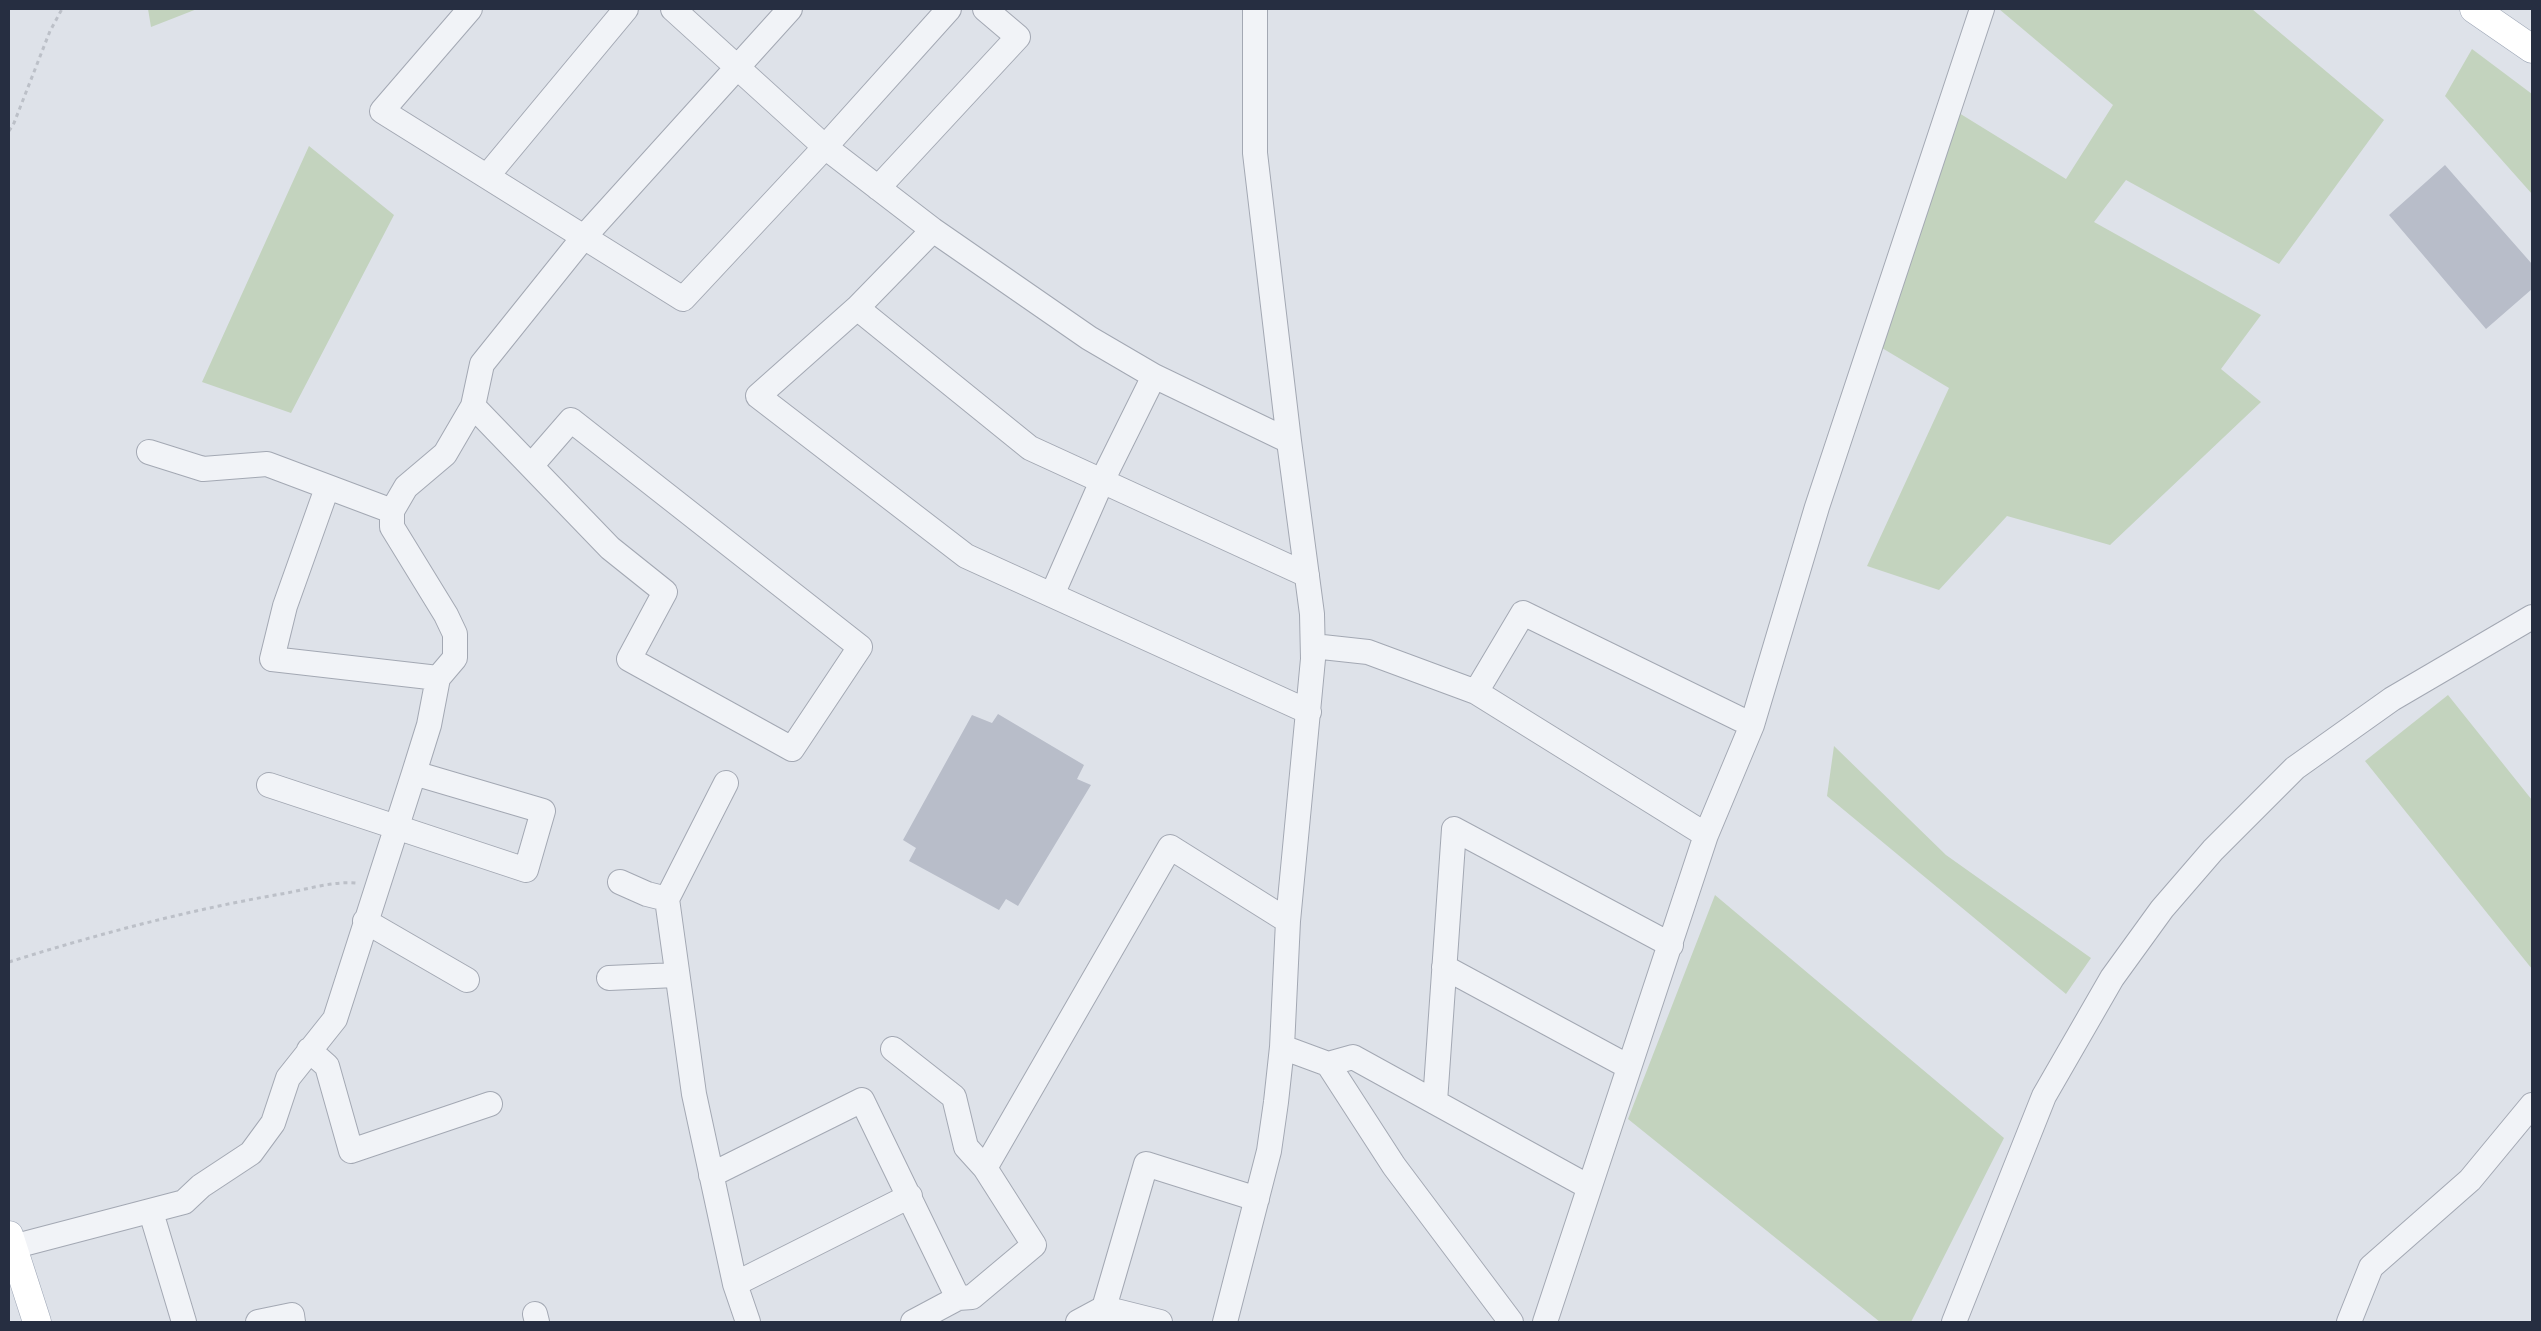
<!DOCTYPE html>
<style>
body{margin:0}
#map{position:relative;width:2541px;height:1331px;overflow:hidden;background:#dee2e9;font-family:Mulish,sans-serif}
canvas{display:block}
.frame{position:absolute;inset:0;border:10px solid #262e41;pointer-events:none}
</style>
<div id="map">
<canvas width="2541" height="1331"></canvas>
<div class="frame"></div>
</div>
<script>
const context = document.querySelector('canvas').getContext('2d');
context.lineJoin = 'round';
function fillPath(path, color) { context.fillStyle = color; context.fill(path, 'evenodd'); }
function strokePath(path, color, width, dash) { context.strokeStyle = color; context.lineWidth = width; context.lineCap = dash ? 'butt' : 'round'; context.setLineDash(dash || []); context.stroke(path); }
fillPath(new Path2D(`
 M148,9H197L151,27Z
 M1999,9H2252L2384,120L2279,264L2126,180L2094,222L2261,315L2221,369L2261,402L2110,545L2007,516L1939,590L1867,566L1949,388L1882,348L1959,113L2066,179L2113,105Z
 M2472,49L2532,94V194L2445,96Z
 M309,146L394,215L291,413L202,382Z
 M2448,695L2532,800V969L2365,761Z
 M1834,746L1946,855L2091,958L2066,994L1827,796Z
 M1715,895L2004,1138L1911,1322H1880L1628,1119Z`), '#c3d3be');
fillPath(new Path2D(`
 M2445,165L2532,264V289L2486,329L2389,215Z
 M998,714L1084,765L1077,779L1091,785L1018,906L1006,899L999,910L909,861L916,848L903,840L972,715L992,723Z`), '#b8bdc9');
const minor = new Path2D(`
 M470,9L382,111L683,299L825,147L949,9
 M673,9L825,147L933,230L1089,338L1154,376L1289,441
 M488,175L626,9
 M878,188L1018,37L985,9
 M933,230L857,308L758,396L966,556L1309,712
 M857,308L1030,448L1307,575
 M473,406L610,548L665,592L629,659L792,749L860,647L571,420L531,466
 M149,452L203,469L267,464L392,511
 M327,488L285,606L272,659L438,678
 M1052,595L1102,481L1154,376
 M1313,646L1368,652L1476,692L1706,835
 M1476,692L1523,613L1752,725
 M726,783L667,899L694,1094L735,1284L748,1322
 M269,785L526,870L543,811L414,773
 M620,882L647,894L667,899
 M365,921L467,980
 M1444,967L1629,1067
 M609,978L676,975
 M1282,1047L1328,1064L1353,1057L1589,1187
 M893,1049L954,1097L966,1147L985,1168
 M309,1050L327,1066L351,1151L490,1104
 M1328,1064L1394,1166L1511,1322
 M1435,1102L1454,829L1671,945
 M711,1175L862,1100L958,1298L913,1322
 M151,1212L184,1322
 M12,1247L184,1202L201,1186L251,1153L273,1123L288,1078L335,1019L414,773L429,725L438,678L455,658V634L446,615L392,527V511L406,487L445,454L473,406L482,364L583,238L790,9
 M735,1284L910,1196
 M958,1298L972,1297L1034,1245L985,1168L1170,847L1288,921
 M535,1314L537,1322
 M258,1322L292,1315L293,1322
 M1078,1322L1104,1308
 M1160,1322L1104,1308L1146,1164L1257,1199
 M1225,1322L1269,1151L1276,1102L1282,1047L1288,921L1313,659L1312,614L1289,441L1255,153V9
 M1545,1322L1706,835L1752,725L1817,507L1982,9
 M1954,1322L2044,1096L2112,978L2162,909L2213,850L2295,768L2392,699L2532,617
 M2349,1322L2371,1267L2470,1180L2532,1105`);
const major = new Path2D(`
 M2474,9L2532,49
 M9,1235L37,1322`);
strokePath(minor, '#a3a8b3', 26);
strokePath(major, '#9ca5b5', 29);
strokePath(new Path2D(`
 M9,131L14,123L50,31L62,9
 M9,962C98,934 189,910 281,894C305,890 332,881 356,883`), '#bcc0c8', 3, [4, 4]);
strokePath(minor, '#f1f3f7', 24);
strokePath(major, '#fff', 28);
</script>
